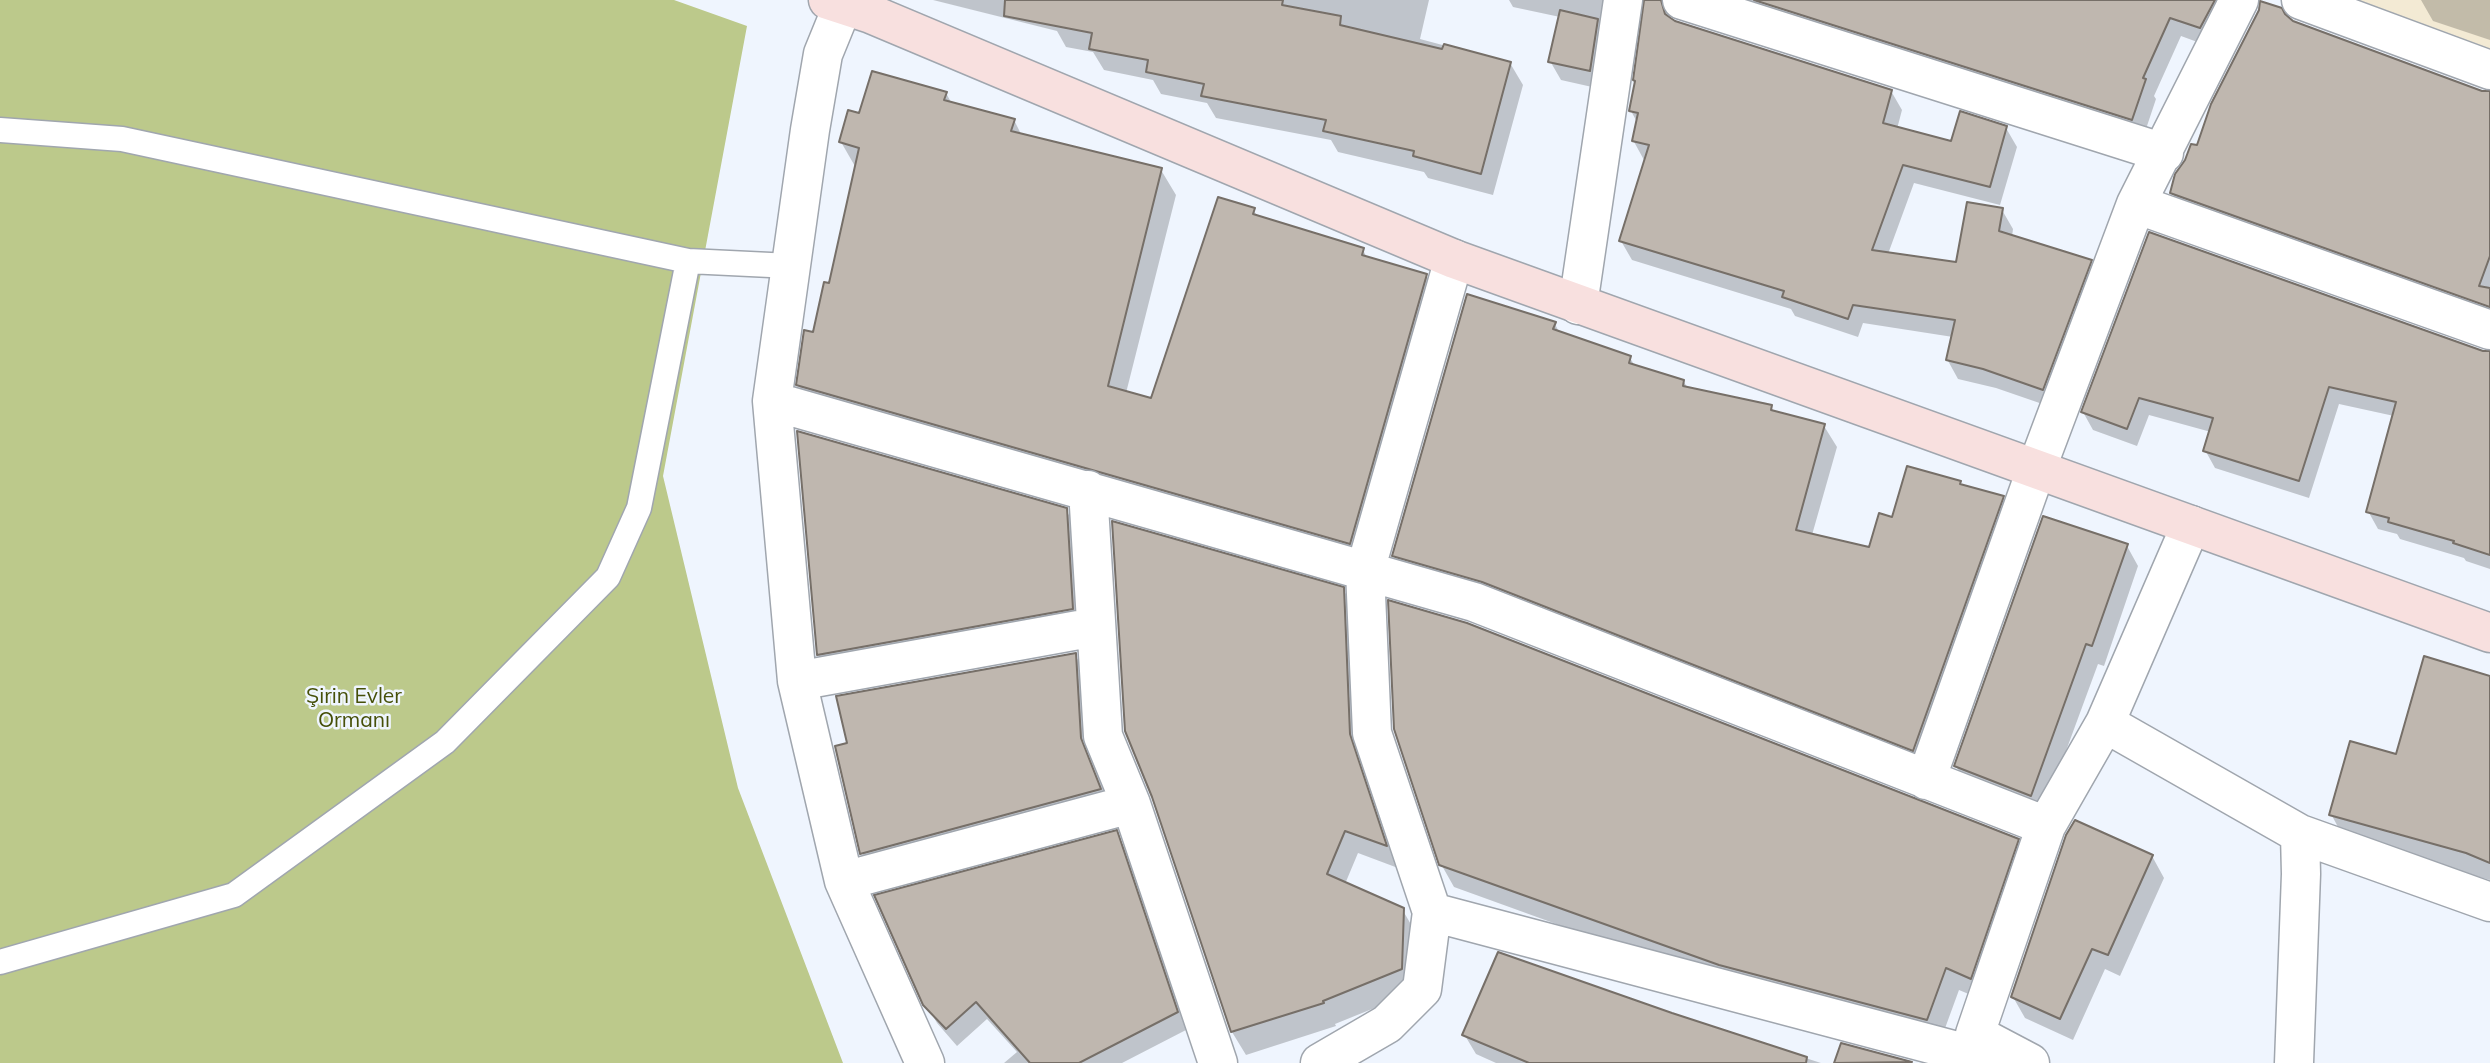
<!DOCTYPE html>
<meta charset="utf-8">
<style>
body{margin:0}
canvas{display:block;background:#eff5fe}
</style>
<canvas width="2490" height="1063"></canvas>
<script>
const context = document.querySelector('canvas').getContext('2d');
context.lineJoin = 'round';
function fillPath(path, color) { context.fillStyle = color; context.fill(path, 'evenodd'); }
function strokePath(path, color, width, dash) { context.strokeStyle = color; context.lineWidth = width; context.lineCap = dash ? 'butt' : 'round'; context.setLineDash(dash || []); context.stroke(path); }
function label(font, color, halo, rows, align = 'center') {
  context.font = font + ' Mulish,sans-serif'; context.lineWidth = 5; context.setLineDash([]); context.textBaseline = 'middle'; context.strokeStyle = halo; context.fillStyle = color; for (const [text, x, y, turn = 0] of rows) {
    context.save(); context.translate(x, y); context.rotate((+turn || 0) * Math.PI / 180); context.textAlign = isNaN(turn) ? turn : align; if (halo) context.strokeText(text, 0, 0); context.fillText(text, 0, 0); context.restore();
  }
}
fillPath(new Path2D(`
 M2338,0H2490V59Z`), '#f3ead4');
fillPath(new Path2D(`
 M0,0H674L747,26L663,476L738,788L843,1063H0Z`), '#bcc98b');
fillPath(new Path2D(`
 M933,0H1429L1420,39L1510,63L1523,85L1493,195L1428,178L1424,172L1338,152L1331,140L1216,118L1207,103L1161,94L1153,80L1104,70L1093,52L1066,47L1057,31Z
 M1509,0H1624L1601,89L1561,80L1550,61L1560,17L1513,7Z
 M1645,0H1683L1671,13V20L1891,91L1902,110L1897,129L1953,143L2006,128L2017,147L2000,205L1914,183L1888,254L1957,264L2002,210L2013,229L2012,237L2090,261L2102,280L2054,408L1996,388L1958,379L1947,359L1953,337L1863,323L1858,337L1795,316L1791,309L1632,260L1621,241L1644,160L1633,140L1637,122L1631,111L1637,83Z
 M1708,0H2226L2211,47L2181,36L2154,96L2156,99L2143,138Z
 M2421,0H2490V40L2433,21Z
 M2293,22L2482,92L2490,93V320L2182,211L2172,193L2198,148Z
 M946,93L952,104L1014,120L1022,136L1161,170L1176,195L1126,393L1152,400L1253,209L1257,216L1363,250L1367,258L1426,275L1440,300L1364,568L813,410L798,385L831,285L856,168L841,142L860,115Z
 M2150,234L2482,352L2490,353V569L2466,561L2464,558L2400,539L2397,534L2378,529L2368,511L2394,416L2339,404L2309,498L2215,468L2205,450L2211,432L2149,415L2137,446L2093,430L2083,412Z
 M1555,324L1560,334L1630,358L1635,366L1683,381L1688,388L1771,407L1774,412L1824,426L1837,447L1812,535L1870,549L1894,519L1960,483L1962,486L2003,497L2015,519L1925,771L1407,577L1394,556Z
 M1066,510L1080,534L1086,632L832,678L818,655Z
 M2127,546L2138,566L2104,666L2098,664L2042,816L1968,787L1956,766Z
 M1343,589L1356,612L1398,868L1358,853L1345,884L1402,909L1416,933L1414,992L1335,1024L1336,1026L1246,1055L1232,1032L1153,796Z
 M1075,655L1086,673L1091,758L1111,808L873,872L862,853Z
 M2490,689V880L2344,838L2331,814L2397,756Z
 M1116,832L1126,850L1186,1030L1122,1063H1004L1017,1052L987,1019L957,1046L937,1023L926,1004Z
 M2017,840L2030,863L1983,1000L1959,990L1940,1042L1733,988L1454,887L1441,864Z
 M2152,856L2164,878L2120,976L2105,969L2073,1040L2025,1018L2013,997Z
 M1672,1015L1821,1063H1496L1476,1054L1464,1034Z
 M1842,1045L1910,1063H1836Z`), '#0003');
const building = new Path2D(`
 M1005,0H1283L1282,5L1341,16L1340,25L1442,49L1444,44L1511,62L1481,174L1413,156L1414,151L1323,131L1326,120L1201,96L1204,84L1146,72L1148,60L1089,49L1092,33L1004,16Z
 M1644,0H1661L1665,14L1675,21L1892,90L1883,123L1951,141L1960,111L2007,126L1990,187L1903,165L1872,250L1956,262L1967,202L2003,208L1999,231L2092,260L2043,390L1983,369L1946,360L1955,320L1853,305L1848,319L1782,297L1784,291L1619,241L1649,145L1632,141L1638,113L1629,111L1635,81L1633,80Z
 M1754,0H2215L2200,28L2170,18L2143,78L2146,79L2132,120Z
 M2260,1L2282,8L2285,14L2293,21L2482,91H2490V256L2479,286L2490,288V307L2170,193L2175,174L2185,160L2191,144L2197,145L2211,104L2259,10Z
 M1560,10L1598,19L1590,71L1548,62Z
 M872,71L947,92L944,100L1015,119L1011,131L1162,168L1108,386L1151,398L1218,197L1255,208L1253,214L1364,248L1362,255L1427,274L1350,544L796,385L804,330L813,332L824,282L829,283L859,148L839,142L848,110L859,113Z
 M2149,232L2483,351H2490V555L2453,543L2454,541L2388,522L2389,518L2366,512L2396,402L2329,387L2299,481L2203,451L2213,418L2139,398L2127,429L2081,412Z
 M1467,294L1556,322L1553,329L1631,356L1629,363L1684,380L1683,386L1772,405L1771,410L1825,424L1796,530L1869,547L1879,513L1892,517L1907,466L1961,481L1960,484L2004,496L1913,751L1482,582L1392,556Z
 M797,431L1067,508L1073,609L817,655Z
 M2043,516L2128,544L2092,646L2086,644L2031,796L1954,766Z
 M1112,521L1344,587L1350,734L1387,846L1345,831L1327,874L1404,908L1402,969L1323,1001L1324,1003L1231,1032L1152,797L1125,731Z
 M1388,600L1467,623L2019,839L1971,979L1946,968L1927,1020L1719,965L1439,865L1394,729Z
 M1076,653L1081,738L1101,789L860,854L835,746L847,743L836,696Z
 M2424,656L2490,676V863L2466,853L2329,815L2350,741L2396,754Z
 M2075,820L2153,855L2108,955L2092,949L2060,1019L2011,997L2066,835Z
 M1117,830L1178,1012L1079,1063H1030L976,1002L946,1029L923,1005L874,895Z
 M1498,952L1672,1013L1807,1057L1806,1063H1529L1462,1035Z
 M1841,1043L1912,1062L1834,1063Z`);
fillPath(building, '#bfb7af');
strokePath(building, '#766f68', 2);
const lane = new Path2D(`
 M0,130L122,139L688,261L791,266
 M0,962L234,895L445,742L608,577L639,508L688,261`);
const street = new Path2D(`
 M1682,0L2164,153
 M2301,0L2490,70
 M843,5L823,54L810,130L772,401L1474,602L2046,826L2105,723L2191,525
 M2136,204L2490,330
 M1454,259L1365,571L1372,733L1432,912L1976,1056
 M1578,305L1623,0
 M772,401L797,681L844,881L925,1063
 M1088,490L1103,736L1131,804L1218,1063
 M797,681L1095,627
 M2105,723L2300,834L2301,874L2294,1063
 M1926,780L2036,470L2136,204L2239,0
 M2300,834L2490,902
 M844,881L1131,804
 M1975,1034L2030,1063
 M1320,1063L1387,1024L1422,989L1432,912
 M1973,1063L1976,1056L1975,1034L2046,826`);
const secondary = new Path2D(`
 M828,0L871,14L1454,259L2490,633`);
strokePath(lane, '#a0a6ae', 27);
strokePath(street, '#a0a6ae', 41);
strokePath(secondary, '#a0a6ae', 41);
strokePath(lane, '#fff', 24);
strokePath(street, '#fff', 38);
strokePath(secondary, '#f8e0df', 38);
label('21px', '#465009', '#eff5fe', [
 ["Şirin Evler",354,697],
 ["Ormanı",354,721]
]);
</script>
